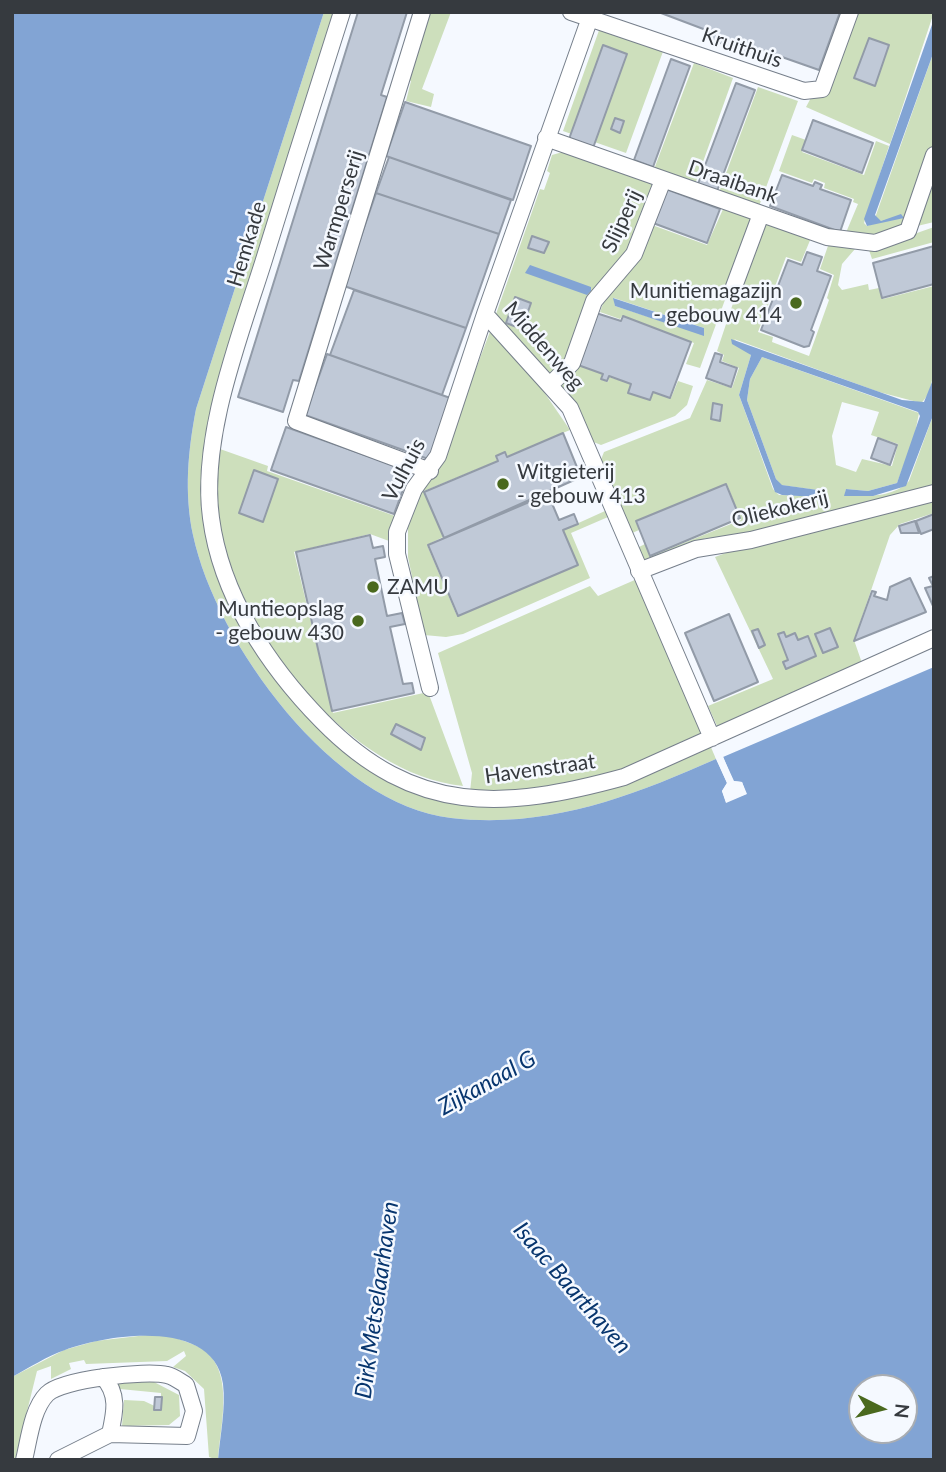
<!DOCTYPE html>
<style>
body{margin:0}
#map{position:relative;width:946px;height:1472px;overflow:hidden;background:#f5f9ff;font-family:Lato,sans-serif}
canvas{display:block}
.frame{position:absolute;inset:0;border:14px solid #363a3f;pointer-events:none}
.north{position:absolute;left:848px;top:1374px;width:70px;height:70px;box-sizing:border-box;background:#f5f9ff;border:2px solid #a9adb2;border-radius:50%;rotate:96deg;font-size:19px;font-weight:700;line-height:28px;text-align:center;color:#363a3f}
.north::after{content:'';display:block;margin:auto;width:24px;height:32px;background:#4a691e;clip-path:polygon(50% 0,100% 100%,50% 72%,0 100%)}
</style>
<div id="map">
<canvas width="946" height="1472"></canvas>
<div class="frame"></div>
<div class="north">N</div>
</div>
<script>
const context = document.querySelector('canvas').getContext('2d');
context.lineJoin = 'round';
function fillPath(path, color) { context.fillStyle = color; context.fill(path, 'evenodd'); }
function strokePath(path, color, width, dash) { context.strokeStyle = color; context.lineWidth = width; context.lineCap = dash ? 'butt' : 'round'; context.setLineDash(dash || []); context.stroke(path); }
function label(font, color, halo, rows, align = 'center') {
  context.font = font + ' Lato,sans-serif'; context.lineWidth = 5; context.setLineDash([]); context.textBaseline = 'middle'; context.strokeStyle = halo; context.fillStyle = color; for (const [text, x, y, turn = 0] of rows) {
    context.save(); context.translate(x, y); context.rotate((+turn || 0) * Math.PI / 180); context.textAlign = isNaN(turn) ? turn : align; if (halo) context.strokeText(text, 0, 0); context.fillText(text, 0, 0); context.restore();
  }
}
fillPath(new Path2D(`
 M324,12H339L215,423L209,536L291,692L414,790L549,796L710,745L716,759C630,797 547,829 451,818C334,805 216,643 193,535C184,492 188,451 196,409Z
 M428,12H451L422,89L434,94L431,107L406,101L411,81L406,79Z
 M857,12H934L890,144L806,107Z
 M602,22L665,46L626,153L563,131Z
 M934,51V149L904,229L875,239L845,235L858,204L853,202L854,199L824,188L825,183L814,179L812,183L779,171L792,135L806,140L802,152L864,175L876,141L889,146L864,223L867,226L901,214L881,221L875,218Z
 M694,63L733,78L694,187L653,172Z
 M758,87L798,101L758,209L718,195Z
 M566,151L657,183L631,252L567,363L552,376L496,314L540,189L544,190L550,173L547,171L552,155Z
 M934,168V222L913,227Z
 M724,207L755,218L700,368L686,364L694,343L622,316L620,319L600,312L606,295L652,225L707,245ZM614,298L704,328V335L615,306Z
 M761,220L811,238L801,262L786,257L758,332L773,337L772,342L809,356L829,300L827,298L834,275L820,269L829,243L855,249L842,264L838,285L842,290L868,284L869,290L879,288L883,299L934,286C934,312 942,388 921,403L879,392L734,339L751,355L739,395L773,489L779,495L817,496V490L781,485L776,479L747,400L750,379L762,357L919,413L914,438L897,483L868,491L846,489L845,496C867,496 893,498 909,481L934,413V489L747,536L706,538L651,562L641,558L637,548L645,544L651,556L741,520L727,484L636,521L639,530L630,534L600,462L604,452L690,418L707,380L732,388L739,368L722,361L724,355L717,351ZM842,402L879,412L871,435L898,444L892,466L862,459L856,472L836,465L832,436Z
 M934,227V242L872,259L869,250Z
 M491,329L531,373L570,430L508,456L505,452L496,456L497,461L424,491L443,537L427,545L457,616L578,565L563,530L605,511L608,517L571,533L590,578L463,634L446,637L424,635L408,557V527L422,491L442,458Z
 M575,364L603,374L602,380L608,382L609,377L631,384L628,393L650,400L654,392L671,398L678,381L693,386L687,405L675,416L601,445L591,441L574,401L559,385Z
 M220,449L268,466L267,471L398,517L389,541L370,534L294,552L333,713L428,692L463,786C350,774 246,639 221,534C215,506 217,477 220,449Z
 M934,496V513L900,524L890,535L854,640L863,666L718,728L708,706L773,679L715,557L761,540Z
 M637,579L702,736C678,747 654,760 629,769C578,787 523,792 470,792L472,773L438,653L590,586L598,596Z
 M164,1333C176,1339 194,1343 204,1350C235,1373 220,1428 218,1460L209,1457L204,1389L185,1371L173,1367L186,1356L184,1351L167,1361L86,1364L84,1360L69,1363L71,1369L51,1379V1366L37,1371L15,1460H12V1377L64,1350L96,1341Z
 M113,1382H154L179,1395L180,1416L169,1425L122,1426L124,1400L144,1401L161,1409V1393L120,1389Z`), '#cddfbc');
fillPath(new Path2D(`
 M12,12H324L196,409C188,451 184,492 193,535C216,643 334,805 451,818C547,829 630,797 716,759L727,783L722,791L726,802L746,794L742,782L734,781L723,757L934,667L933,1460H218C220,1436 226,1408 223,1384C214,1318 109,1334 65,1350C47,1356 29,1368 12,1377ZM862,1388H904V1430H862Z
 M934,19V51L875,215L881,221L901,214L904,218L867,226L864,219Z
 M530,265L591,287V291L587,295L525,273Z
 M613,298L704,328V336L615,306Z
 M731,339L902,400L924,402L934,377V413L906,486L873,496H844L846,489L868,491L897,483L920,416L918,412L762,357L750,379L747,400L776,479L782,485L818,490L817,497L782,495L775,492L739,395L751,355L732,344Z`), '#82a4d4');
fillPath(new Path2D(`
 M722,754L733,781L742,782L747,794L726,803L722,791L727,783L715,756L719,757L726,773L720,758Z`), '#f5f9ff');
const building = new Path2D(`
 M358,12H407L381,95L387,97L299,381L293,380L283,412L238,397Z
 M840,12L819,70L762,50L759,57L704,37L706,30L661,13Z
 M869,38L889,45L875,86L854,78Z
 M603,45L627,54L593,148L569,139Z
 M671,59L690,66L653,167L634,160Z
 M736,83L755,90L717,191L698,184Z
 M405,102L531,146L513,200L386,156Z
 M615,118L624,121L620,133L611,129Z
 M813,120L873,143L862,173L802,150Z
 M389,157L511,200L499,234L376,193Z
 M782,175L813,186L815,182L822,185L820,189L851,200L840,232L770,206Z
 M666,189L720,209L707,243L653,223Z
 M376,193L499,234L466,328L344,286Z
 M532,236L549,242L544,253L528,248Z
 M934,246V284L882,298L873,263Z
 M807,252L822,257L817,271L831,276L811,330L814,332L809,346L804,347L761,330L788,260L802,265Z
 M354,290L466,328L442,395L330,355Z
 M515,297L531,303L522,329L506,323Z
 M596,313L621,321L623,316L691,342L670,398L653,392L650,400L628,393L631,384L609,376L607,381L601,379L603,374L578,365Z
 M715,353L722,355L720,362L737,368L731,387L706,378Z
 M327,354L453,399L431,460L305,415Z
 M713,403L722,405L720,421L711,419Z
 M286,427L410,471L394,514L271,470Z
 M563,433L581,477L444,538L424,492L498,461L496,456L505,452L507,457Z
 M878,438L897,445L890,465L871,458Z
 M254,470L278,479L263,522L239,513Z
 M726,484L740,518L650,556L636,521Z
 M548,494L559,520L574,514L578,524L563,530L578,565L458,616L428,545Z
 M934,514V529L921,534L916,521Z
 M915,521L919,533H901L899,526Z
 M370,535L373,548L383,546L384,551L385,557L375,559L387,616L402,613L405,624L390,627L403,684L412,683L414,693L332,711L296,552Z
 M934,576V606H933L925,588L933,586L929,578Z
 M910,578L926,612L854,641L872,591L876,592L874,596L887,600L890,587Z
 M729,614L758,682L714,701L685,633Z
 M830,628L838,647L823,653L815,634Z
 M758,629L765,645L759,648L752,631Z
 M784,632L786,637L795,633L798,640L808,636L816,656L786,669L783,662L788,660L778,634Z
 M396,724L425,738L421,750L391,734Z
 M155,1397H162L161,1410H154Z`);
fillPath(building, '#c0c9d7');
strokePath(building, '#929ba8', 2);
const minor = new Path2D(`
 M342,12C315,96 289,179 263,263C239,339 200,438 211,518C221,595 268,666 322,721C415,816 504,810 624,777L934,638
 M422,12L296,421L430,471
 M571,12L804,91L822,89L850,12
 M592,12L485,314L570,408L712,738
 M546,138L827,237L875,243L908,231L934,155
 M732,292L761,214
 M551,384L572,363L594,301L634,254L663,180
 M639,571L696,549L751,540L934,493
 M430,688L397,554V532L414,489L438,456L485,314
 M24,1460C29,1440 32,1409 47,1394C62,1379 146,1370 167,1375C173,1376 181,1382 186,1385L194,1411L187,1436L110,1434
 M58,1460L110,1434C115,1412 119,1394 103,1377`);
strokePath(minor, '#767f8b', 18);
strokePath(minor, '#fff', 16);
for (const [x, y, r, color] of [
 [796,303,7,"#4a691e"],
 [503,484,7,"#4a691e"],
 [373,587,7,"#4a691e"],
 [358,621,7,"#4a691e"]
]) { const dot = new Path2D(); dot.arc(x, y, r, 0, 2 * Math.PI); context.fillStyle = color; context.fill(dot); strokePath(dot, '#f5f9ff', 2.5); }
label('21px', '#363a3f', '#f5f9ff', [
 ["Kruithuis",742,48,19],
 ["Draaibank",733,182,19],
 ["Warmperserij",339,210,-73],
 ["Slijperij",622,221,-65],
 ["Hemkade",247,244,-73],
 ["Middenweg",544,346,49],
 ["Vulhuis",404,470,-62],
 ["Oliekokerij",780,509,-14],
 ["Havenstraat",540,769,-8]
]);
label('21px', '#363a3f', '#f5f9ff', [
 ["Munitiemagazijn",782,291],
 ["- gebouw 414",782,315],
 ["Witgieterij",517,472,"left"],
 ["- gebouw 413",517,496,"left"],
 ["ZAMU",387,587,"left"],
 ["Muntieopslag",344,609],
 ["- gebouw 430",344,633]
], 'right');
label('italic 23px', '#07356e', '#f5f9ff', [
 ["Zijkanaal G",487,1083,-29],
 ["Isaac Baarthaven",572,1288,49],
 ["Dirk Metselaarhaven",377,1300,-82]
]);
</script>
